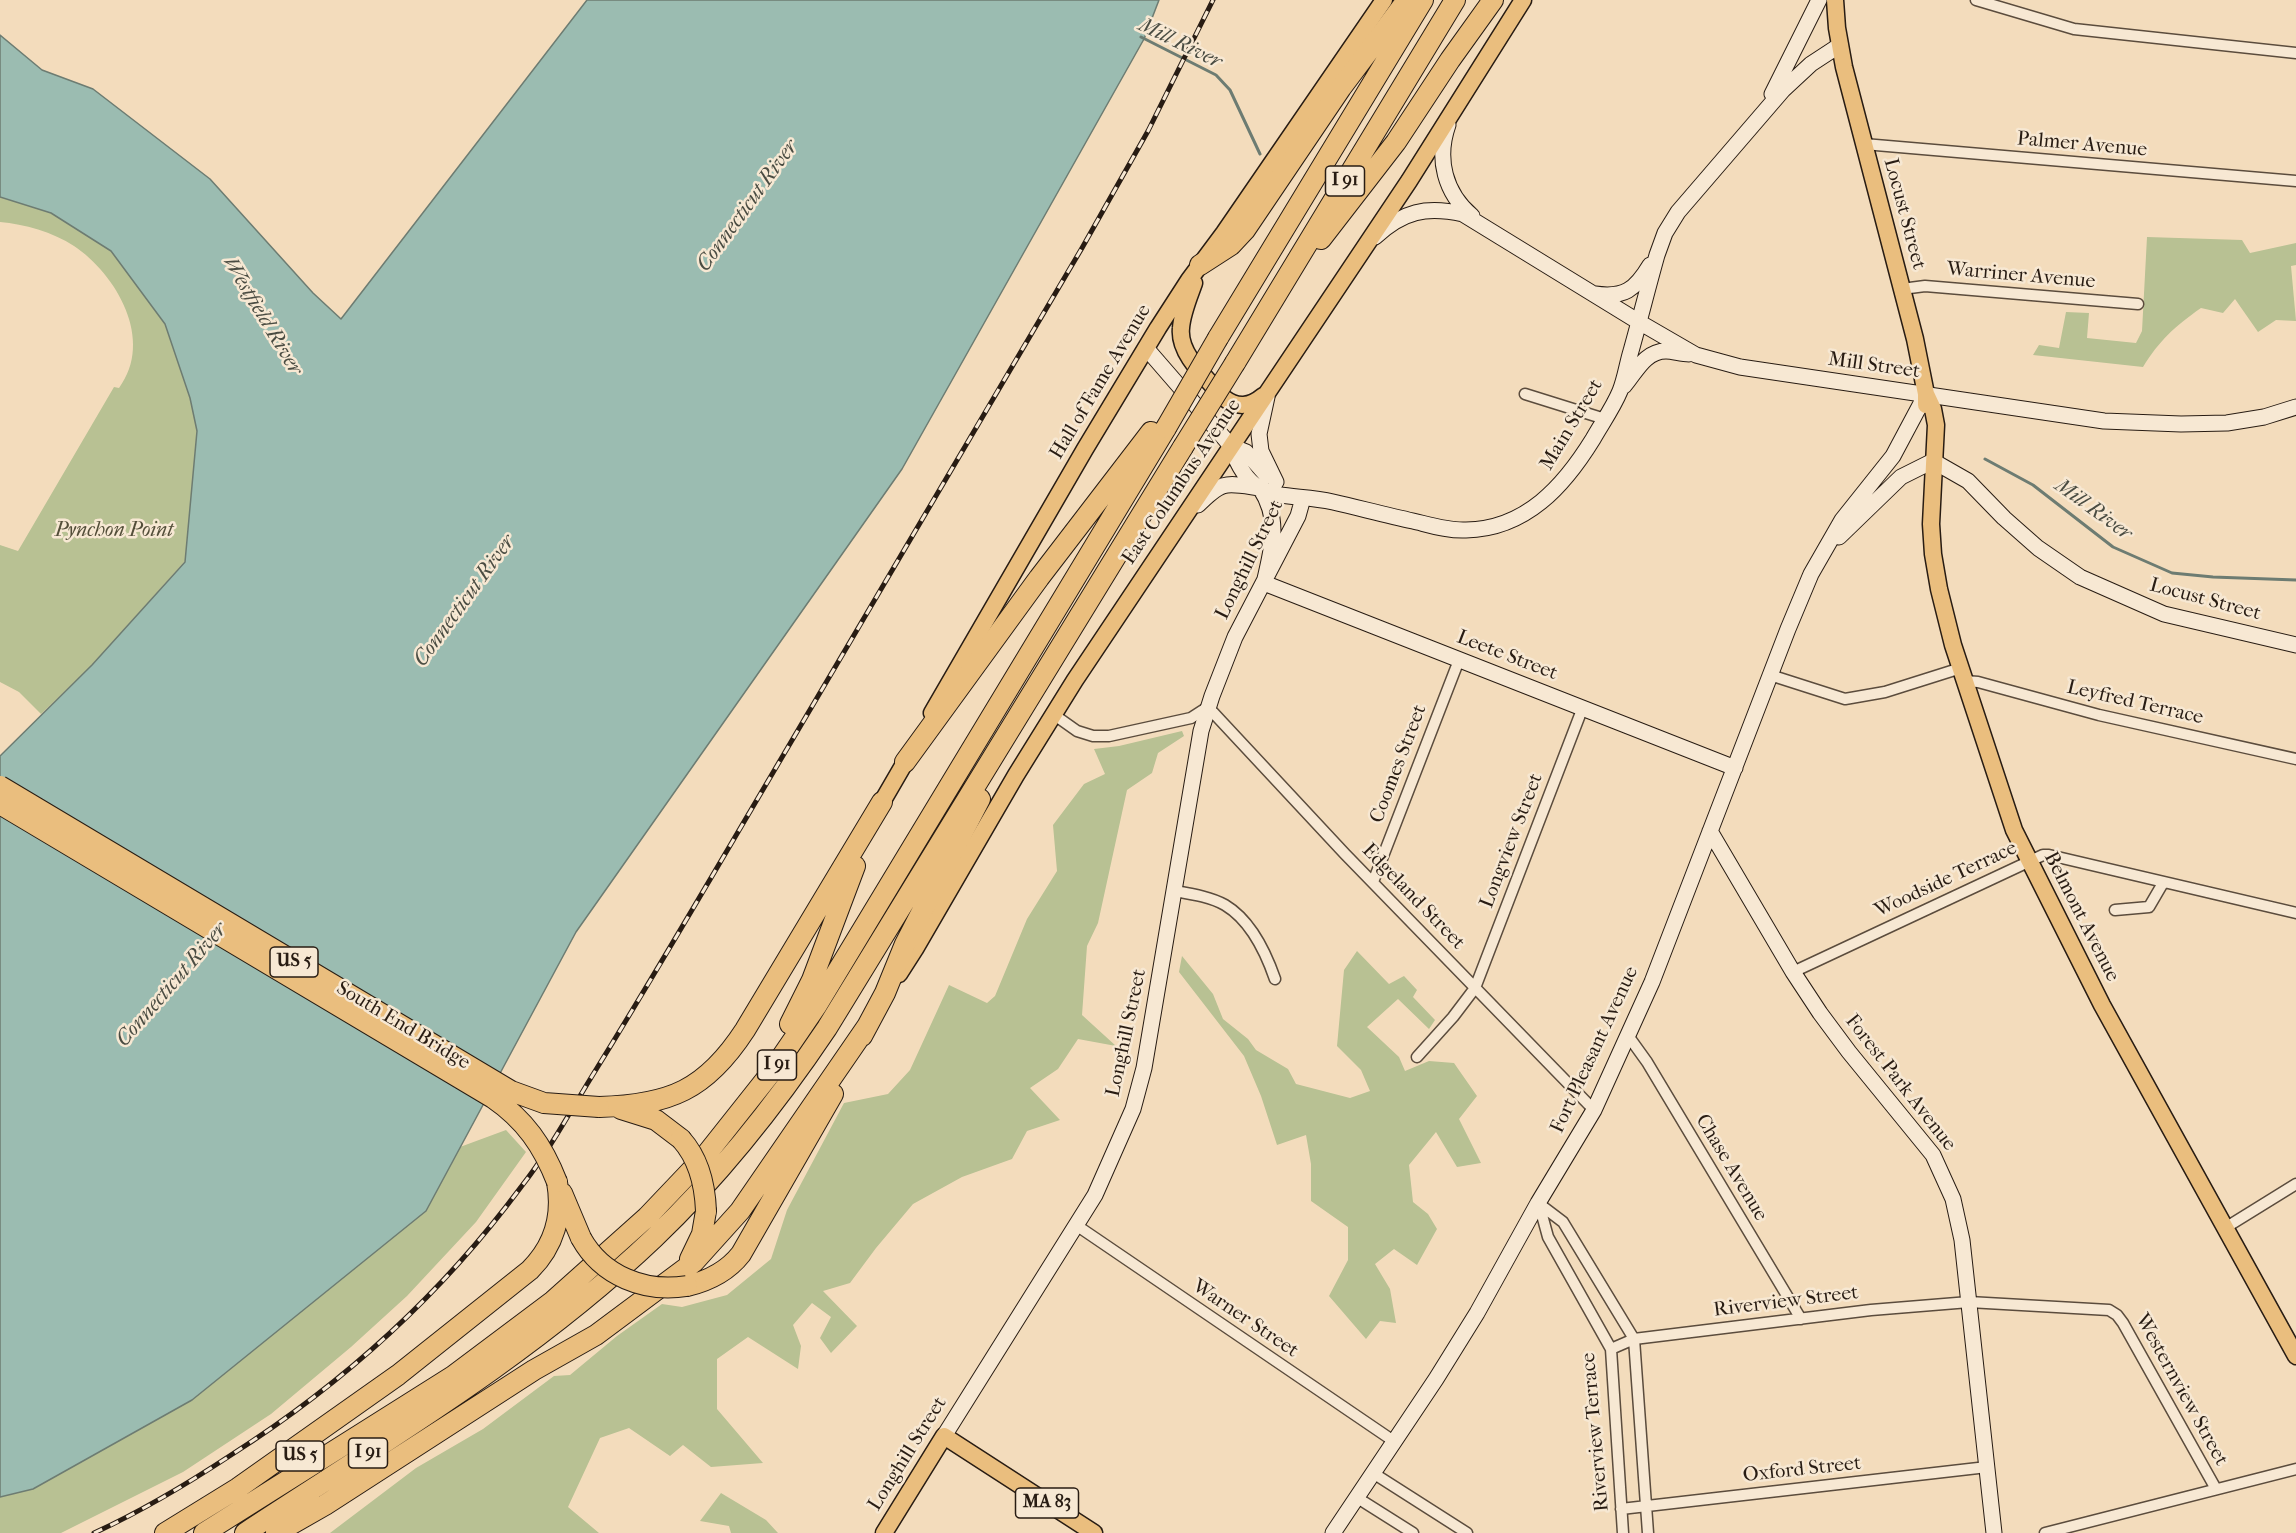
<!DOCTYPE html>
<style>
body{margin:0}
canvas{display:block;background:#f3dcbc}
</style>
<canvas width="2296" height="1533"></canvas>
<script>
const context = document.querySelector('canvas').getContext('2d');
context.lineJoin = 'round';
function fillPath(path, color) { context.fillStyle = color; context.fill(path, 'evenodd'); }
function strokePath(path, color, width, dash) { context.strokeStyle = color; context.lineWidth = width; context.lineCap = dash ? 'butt' : 'round'; context.setLineDash(dash || []); context.stroke(path); }
function label(font, color, halo, rows, align = 'center') {
  context.font = font + ' "IM FELL French Canon",serif'; context.lineWidth = 5; context.setLineDash([]); context.textBaseline = 'middle'; context.strokeStyle = halo; context.fillStyle = color; for (const [text, x, y, turn = 0] of rows) {
    context.save(); context.translate(x, y); context.rotate((+turn || 0) * Math.PI / 180); context.textAlign = isNaN(turn) ? turn : align; if (halo) context.strokeText(text, 0, 0); context.fillText(text, 0, 0); context.restore();
  }
}
fillPath(new Path2D(`
 M0,197L51,213L111,251L165,324L190,398L197,431L185,561L92,665L41,714L19,692L0,682V545L18,551L114,387L119,388C155,340 116,274 74,246C53,232 24,224 0,222Z
 M2147,237L2242,240L2250,253L2296,243V265L2291,266L2296,321L2276,320L2258,332L2235,299L2223,313L2201,308C2175,326 2159,341 2143,367L2033,355L2039,345L2059,348L2066,312L2089,313L2087,338L2136,343L2142,331Z
 M1182,731L1184,736L1158,753L1152,773L1127,790L1098,923L1087,946L1082,1015L1116,1046L1078,1039L1058,1069L1030,1088L1060,1120L1027,1131L1012,1159L962,1177L913,1204L876,1248L850,1283L823,1291L857,1326L831,1353L820,1338L831,1317L812,1303L793,1325L801,1346L798,1369L748,1337L717,1359V1409L763,1463L711,1467L683,1445L670,1456L629,1428L600,1438L568,1507L599,1533H330L416,1468L483,1429L554,1376L570,1375L617,1336L662,1304L682,1307L727,1295L771,1259L787,1210L844,1103L888,1094L910,1070L949,985L987,1003L995,996L1027,919L1057,871L1053,825L1084,784L1105,774L1094,749L1119,746Z
 M1357,951L1389,984L1404,976L1417,990L1413,997L1435,1020L1429,1029L1398,999L1367,1027L1399,1057L1405,1071L1429,1061L1454,1063L1477,1096L1459,1119L1481,1163L1457,1167L1436,1132L1409,1165L1413,1202L1428,1214L1437,1229L1417,1265L1394,1249L1375,1264L1390,1289L1396,1323L1380,1321L1366,1339L1329,1296L1348,1260V1227L1311,1201V1164L1306,1135L1277,1145L1261,1096L1244,1056L1179,972L1182,956L1213,994L1223,1019L1248,1039L1256,1050L1288,1069L1296,1084L1350,1098L1370,1091L1361,1070L1337,1046L1344,970Z
 M506,1130L526,1152L476,1222L407,1296L351,1347L271,1414L183,1472L61,1533H0V1497L33,1489L192,1400L426,1211L460,1147Z
 M721,1493L766,1520L778,1533H731L729,1526L700,1521Z`), '#b8c193');
const water = new Path2D(`
 M587,0H1159L1144,39L902,469L576,932L426,1211L192,1400L33,1489L0,1497V756L92,665L185,562L197,431L190,398L165,324L111,251L51,213L0,197V35L42,70L93,89L210,179L313,293L341,319Z`);
fillPath(water, '#9bbcb1');
strokePath(water, '#6d7c72', 1.5);
strokePath(new Path2D(`
 M1141,37L1216,75L1230,90L1260,154
 M1985,459L2033,485L2113,547L2172,573L2213,577L2296,580`), '#6d7c72', 3);
const street = new Path2D(`
 M1976,0L2074,29L2296,53
 M1864,144L2296,181
 M1902,289L1925,286L2138,304
 M1525,394L1605,419
 M1770,675L1845,699L1885,692L1961,668
 M1965,681L1978,682L2099,715L2296,759
 M1053,714L1077,731L1093,736H1109L1191,718L1208,707L1345,854L1594,1110
 M1373,882L1459,660
 M1175,891C1192,894 1211,897 1225,905C1250,920 1266,953 1275,979
 M2115,910L2149,907L2163,883
 M1793,972L2043,855H2049L2296,913
 M1629,1037L1647,1062L1801,1319
 M1417,1057L1453,1017L1475,988L1583,707
 M1538,1203L1563,1222L1634,1339L1648,1533
 M1539,1204L1548,1237L1611,1349L1623,1533
 M1076,1225L1395,1442
 M2225,1228L2296,1184
 M1611,1349L1634,1339L1871,1310L1969,1302L2109,1310L2117,1315L2123,1323L2216,1489
 M1373,1473L1467,1533
 M1356,1497L1413,1533
 M1621,1509L1987,1467
 M2045,1533L2296,1469`);
const secondary = new Path2D(`
 M1772,94L1819,0
 M1448,125C1436,159 1445,193 1472,216
 M1375,237C1403,211 1426,206 1463,214L1639,322L1696,355L1740,367L2104,421L2181,424L2227,423L2264,417L2296,407
 M1595,294C1624,298 1635,290 1650,265
 M1146,348L1231,446C1251,507 1284,491 1333,502C1359,508 1386,515 1413,521C1430,525 1449,531 1466,530C1526,529 1564,486 1593,439C1602,423 1613,408 1620,391C1625,379 1627,364 1631,351C1640,319 1648,287 1657,255L1665,233L1678,212L1783,90L1811,64L1840,45
 M1624,386C1636,372 1645,351 1666,351C1673,351 1681,354 1689,354
 M1267,397L1259,434L1261,451L1276,482
 M1231,446L1246,452L1267,476
 M1198,505C1223,480 1225,483 1260,488C1281,520 1272,548 1264,583L1735,768
 M1839,537L1901,477L1933,461L1968,481L2004,518L2038,548L2080,577L2164,614L2296,645
 M1710,831L1793,972L1820,1013L1849,1052L1933,1155L1953,1199L1962,1240L1994,1533
 M944,1436L1095,1195L1133,1109L1144,1068L1201,731L1212,696L1235,637L1298,516L1303,498
 M1333,1533L1436,1379L1477,1313L1538,1203L1594,1110L1652,982L1788,629L1811,574L1842,520L1893,456L1926,394`);
const primary = new Path2D(`
 M1835,0L1837,28L1844,67L1915,339L1926,394V405
 M1194,283C1189,297 1182,313 1181,328C1178,355 1208,379 1224,398C1237,408 1250,407 1263,396
 M1926,394L1933,409L1936,425L1931,524L1933,554L1939,589L1953,645L2014,830L2102,1005L2296,1356
 M932,713L1085,449L1158,328L1189,280L1224,233L1384,0
 M882,802L911,752
 M899,974L915,949L1016,775L1075,680L1409,181L1523,0
 M884,1533L944,1436L1094,1533`);
const highway = new Path2D(`
 M1321,239L1396,142L1450,60L1493,0
 M1200,265L1231,245L1245,230L1341,88L1407,0
 M1218,338L1423,0
 M1235,363L1455,0
 M905,762L1039,578L1151,432
 M790,1024L812,980L855,866
 M862,1036L885,993L905,944L980,799
 M599,1107C670,1105 706,1090 745,1030L882,802
 M621,1109L656,1120L681,1139
 M562,1193L581,1238
 M690,1259L702,1234L706,1211
 M687,1286C708,1281 727,1272 741,1254L833,1094
 M165,1533L238,1488L398,1375L530,1270C554,1246 563,1215 557,1182
 M204,1533L453,1376L553,1301L647,1217L705,1156L770,1074L817,1005L1166,428
 M245,1533C385,1441 531,1355 654,1238C720,1175 776,1104 827,1028L1183,447
 M276,1533L325,1505L534,1370L596,1335L694,1262L740,1211L868,1025`);
strokePath(street, '#5b4c3d', 13);
strokePath(secondary, '#281c13', 17);
strokePath(primary, '#281c13', 19);
strokePath(highway, '#281c13', 22);
strokePath(street, '#f7e8d3', 10);
strokePath(secondary, '#f7e8d3', 15);
strokePath(primary, '#eabe7e', 16);
strokePath(highway, '#eabe7e', 20);
const rail = new Path2D(`
 M94,1533C142,1511 187,1484 231,1455C344,1383 441,1295 521,1187C550,1150 572,1108 597,1068C652,979 705,888 758,798C866,615 974,431 1082,248L1148,131L1213,0`);
strokePath(rail, '#281c13', 5);
strokePath(rail, '#f7e8d3', 3, [9]);
const highwayBridge = new Path2D(`
 M1166,428L1218,338
 M1183,447L1235,363
 M0,786L511,1091L544,1103L599,1107
 M0,804L493,1098C525,1120 543,1146 557,1182
 M681,1139C699,1159 705,1184 706,1211
 M581,1238C602,1276 645,1293 687,1286`);
strokePath(highwayBridge, '#281c13', 22, []);
strokePath(highwayBridge, '#eabe7e', 20);
for (const [x, y, w] of [
 [1345,181,39],
 [294,962,48],
 [777,1065,39],
 [368,1453,39],
 [300,1456,48],
 [1047,1503,63]
]) { const box = new Path2D(); box.roundRect(x - w / 2, y - 15, w, 30, 4.5); context.fillStyle = '#f7e8d3'; context.fill(box); strokePath(box, '#281c13', 1.5); }
label('bold 18px', '#281c13', null, [
 ["I 91",1345,181],
 ["US 5",294,962],
 ["I 91",777,1065],
 ["I 91",368,1453],
 ["US 5",300,1456],
 ["MA 83",1047,1503]
]);
label('20px', '#281c13', '#f7e8d3', [
 ["Palmer Avenue",2082,145,5],
 ["Locust Street",1904,214,75],
 ["Warriner Avenue",2021,276,5],
 ["Mill Street",1874,366,8],
 ["Hall of Fame Avenue",1101,382,-59],
 ["Main Street",1572,425,-59],
 ["East Columbus Avenue",1182,482,-56],
 ["Longhill Street",1250,560,-64],
 ["Locust Street",2205,600,15],
 ["Leete Street",1507,656,21],
 ["Leyfred Terrace",2135,703,13],
 ["Coomes Street",1399,764,-69],
 ["Longview Street",1512,841,-69],
 ["Woodside Terrace",1946,880,-25],
 ["Edgeland Street",1413,897,46],
 ["Belmont Avenue",2081,917,63],
 ["South End Bridge",403,1026,31],
 ["Longhill Street",1127,1033,-78],
 ["Fort Pleasant Avenue",1595,1050,-65],
 ["Forest Park Avenue",1900,1083,52],
 ["Chase Avenue",1731,1168,59],
 ["Riverview Street",1786,1302,-7],
 ["Warner Street",1245,1319,34],
 ["Westernview Street",2181,1390,61],
 ["Riverview Terrace",1596,1432,-95],
 ["Longhill Street",908,1454,-58],
 ["Oxford Street",1802,1470,-6]
]);
label('italic 20px', '#534e39', '#f7e8d3', [
 ["Pynchon Point",114,531]
]);
label('italic 21px', '#4a4c42', '#f7e8d3', [
 ["Mill River",1180,44,26],
 ["Connecticut River",748,206,-54],
 ["Westfield River",262,316,59],
 ["Mill River",2093,510,36],
 ["Connecticut River",465,601,-54],
 ["Connecticut River",172,985,-49]
]);
</script>
